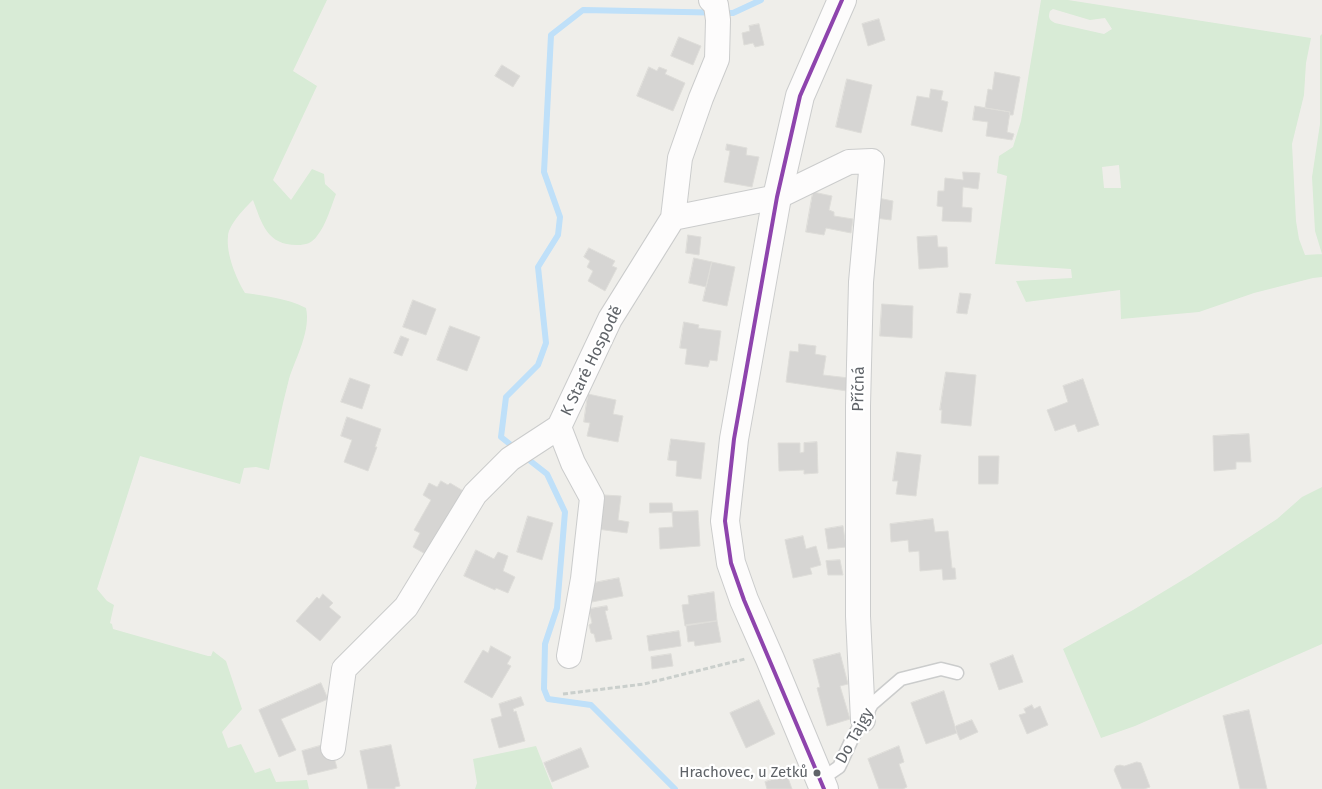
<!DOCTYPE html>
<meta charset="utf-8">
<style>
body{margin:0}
canvas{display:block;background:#efeeea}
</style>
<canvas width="1322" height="789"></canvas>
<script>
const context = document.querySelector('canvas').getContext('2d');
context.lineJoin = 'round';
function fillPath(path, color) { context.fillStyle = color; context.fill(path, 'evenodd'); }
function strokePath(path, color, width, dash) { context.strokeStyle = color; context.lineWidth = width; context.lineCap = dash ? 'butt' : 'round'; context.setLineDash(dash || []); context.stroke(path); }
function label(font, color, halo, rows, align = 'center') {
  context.font = font + ' "Fira Sans",sans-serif'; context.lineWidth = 4.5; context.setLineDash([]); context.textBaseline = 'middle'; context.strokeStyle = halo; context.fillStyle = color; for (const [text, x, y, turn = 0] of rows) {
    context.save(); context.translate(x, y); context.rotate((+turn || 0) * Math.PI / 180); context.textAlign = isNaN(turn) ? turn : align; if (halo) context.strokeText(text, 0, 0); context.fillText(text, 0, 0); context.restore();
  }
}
fillPath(new Path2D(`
 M0,0H327L293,71L317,86L273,180L291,200L312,169L324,174L325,184L336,194C331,207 326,225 317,236C312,243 306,245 297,245C267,245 262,224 253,200C245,208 229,224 228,236C226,254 236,278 245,293C266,296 286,298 306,308C311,331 296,357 289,379C281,409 275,440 269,470L256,467L244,468L240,484L140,456L97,589L107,601L114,605L110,623L112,624L113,629L208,656H211L213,651L226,661L242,709L222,732L228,748L241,744L255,773L270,768L276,782L307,780L309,789H0Z
 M1041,0H1068L1311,38L1306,63L1304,95L1292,144L1296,221L1299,239L1305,255L1322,254L1315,231L1312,177L1320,124V36L1322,34V277L1313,278L1254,293L1199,312L1121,319L1120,290L1026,302L1016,281L1072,278L1071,269L995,264L1007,176L997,173L999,156L1013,147L1021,121ZM1053,9L1090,20L1105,18L1112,29L1104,34L1055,23C1049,20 1048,17 1050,11ZM1119,165L1121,188H1104L1102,167Z
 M1322,487V644L1135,726L1101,738L1063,649L1133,610L1191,575L1277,519L1302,497Z
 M536,746L553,789H475L477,783L473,759Z`), '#d8ebd6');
strokePath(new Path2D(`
 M516,449L501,437L506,397L538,365L546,343L538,267L558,235L560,217L544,172L551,35L583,10L733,13L761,0
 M524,456L547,474L565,512L557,608L545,644L544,689L548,699L591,705L675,789`), '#bfe0f9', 6);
const building = new Path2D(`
 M879,19L885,40L868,46L862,24Z
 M759,24L764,45L755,47L753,43L744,45L742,33L750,31L749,26Z
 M679,37L701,46L693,65L671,56Z
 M502,65L520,76L513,87L495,76Z
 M649,67L657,71L659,67L667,70L665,74L685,83L673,111L637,96Z
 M995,72L1020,77L1013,115H1009L1010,112L985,108L988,89L992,90Z
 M847,79L872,85L861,133L836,127Z
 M931,89L943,91L941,100L948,102L942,132L911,125L917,96L929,98Z
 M975,106L1010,112L1007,132L1014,134L1012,140L986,136L988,122L973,120Z
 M727,144L747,148L746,155L759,157L752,187L724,182L730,151L726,150Z
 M963,172L980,173L978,189L963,187L962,207L972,208L971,222L942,221L943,207L937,206L938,191H944L945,178L963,180Z
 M813,192L832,196L829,210L834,212V216L853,219L851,233L826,228L824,235L806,232Z
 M878,198L893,201L891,220L875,218Z
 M688,235L701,237L699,255L686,253Z
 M937,236L938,247H947L948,267L919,269L917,237Z
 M589,248L615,261L612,266L617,268L605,291L588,281L593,271L587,267L590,261L584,257Z
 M694,258L712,262L706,287L689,283Z
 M712,262L735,267L727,306L703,301Z
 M960,293L971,294L967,314L957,313Z
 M413,300L436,309L426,335L403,327Z
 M882,304L913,306L912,338L880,336Z
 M684,322L699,325L698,328L721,331L717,361L710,360L708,367L685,364L687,349L680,348Z
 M450,326L480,337L467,371L437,360Z
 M401,336L409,339L402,356L394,353Z
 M799,344L816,346L815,354L826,356L823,375L849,378L847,391L786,382L790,351L798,352Z
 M946,372L976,375L971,426L941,423L942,410H940Z
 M350,378L370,385L362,409L341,402Z
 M1083,379L1099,425L1078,432L1075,424L1055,431L1047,410L1068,402L1063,386Z
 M588,394L616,400L613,414L623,416L618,442L587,436L590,423L584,422Z
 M347,417L381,429L375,447H377L368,471L344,462L352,440L341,436Z
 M1249,434L1251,462H1236V469L1214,471L1213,436Z
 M671,439L705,443L701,479L676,476L677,461L668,460Z
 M817,442L818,473L804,474V470L779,471L778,443H800V453L804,452V443Z
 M897,452L921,455L916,496L896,494L898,481H893Z
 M979,456H999L998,484H979Z
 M441,481L448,485L450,483L465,492L429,556L413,547L420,533L414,530L431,500L423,495L429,483L437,487Z
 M604,495L621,496L618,520L629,522L627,533L597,529Z
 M650,503H672L673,512L650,513Z
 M698,511L700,546L660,549L659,528L673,527L672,512Z
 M528,516L553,523L542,560L517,552Z
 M933,519L935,532L948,531L952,568H955L956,579L943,580L942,569L920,571L919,551L909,552L908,540L891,542L890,524Z
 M843,526L846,547L828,549L825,529Z
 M803,536L806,549L816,546L821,565L810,568L812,574L793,578L785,540Z
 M476,550L494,559L498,552L508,556L503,571L515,577L508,593L496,588L495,590L464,576Z
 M840,560L843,575H828L826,561Z
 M619,578L623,596L592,602L588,584Z
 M714,592L717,621L685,626L682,605L689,604L688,596Z
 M323,594L333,603L329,607L341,617L320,641L296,621L317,597L319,599Z
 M607,606L608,610L605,611L612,639L596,642L594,634L591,633L589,625L592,623L589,609Z
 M717,621L721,642L695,646L694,641L688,642L686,625Z
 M679,631L681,646L649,651L647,636Z
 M491,646L511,657L507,664L511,666L492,698L464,682L483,650L488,653Z
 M840,653L848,684L840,686L850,719L827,726L817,688L820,687L813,660Z
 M671,654L673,666L652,669L651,657Z
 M1013,655L1023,682L999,690L990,664Z
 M321,683L328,699L281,719L296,750L279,757L259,710Z
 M944,691L957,733L926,744L911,703Z
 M521,697L524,705L513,709L514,712L516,711L525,741L499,748L491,719L502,716L499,704Z
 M759,700L775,734L746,748L730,713Z
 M1032,705L1034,709L1040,706L1048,725L1027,734L1019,715L1026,713L1024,709Z
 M1249,710L1267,789H1240L1223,716Z
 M972,720L978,732L960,740L955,728L956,726Z
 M330,743L337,768L308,775L302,751Z
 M391,745L400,786L395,787V789H368L360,751Z
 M899,746L904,762L899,764L907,787L903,789H879L868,759Z
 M581,748L589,767L552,782L544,763Z
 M1137,762L1141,763L1150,787L1144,789H1122L1114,770L1116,766L1120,765L1124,766Z
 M787,775L792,789H767L765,782Z`);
fillPath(building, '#d6d5d3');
strokePath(building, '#deddd9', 1);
const service = new Path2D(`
 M821,781L820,780L839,767L852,739L872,704L901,679L941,669L957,673`);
const minor = new Path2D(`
 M673,218L680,158L701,98L717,59L718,20L716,5L711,0
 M559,427L573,463L592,498L583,579L569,656
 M333,748L344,669L406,607L475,494L510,459L559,427L610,319L673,218L777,197L849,162L872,161L861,282L858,406V616L863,720`);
const tertiary = new Path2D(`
 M824,789L770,659L744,600L731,563L725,521L734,439L777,197L800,96L842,0`);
strokePath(service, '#cbcccc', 15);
strokePath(minor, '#cbcccc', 26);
strokePath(tertiary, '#cbcccc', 30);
strokePath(new Path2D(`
 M563,694L644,684L745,659`), '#cacfcc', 3, [5, 2.5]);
strokePath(service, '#fdfcfc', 12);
strokePath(minor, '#fdfcfc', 24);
strokePath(tertiary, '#fdfcfc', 28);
strokePath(new Path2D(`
 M824,789L744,600L731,563L725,521L734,439L777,197L800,96L842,0`), '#8e44ad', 4);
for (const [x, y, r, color] of [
 [817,773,4.5,"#5f6368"]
]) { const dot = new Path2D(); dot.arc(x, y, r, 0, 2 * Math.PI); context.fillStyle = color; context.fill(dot); strokePath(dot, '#fff', 2); }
label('15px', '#5f6368', '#fff', [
 ["Hrachovec, u Zetků",808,773]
], 'right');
label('16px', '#5f6368', '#fff', [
 ["K Staré Hospodě",592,361,-64],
 ["Příčná",859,389,-89],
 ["Do Tajgy",855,736,-61]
]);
</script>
